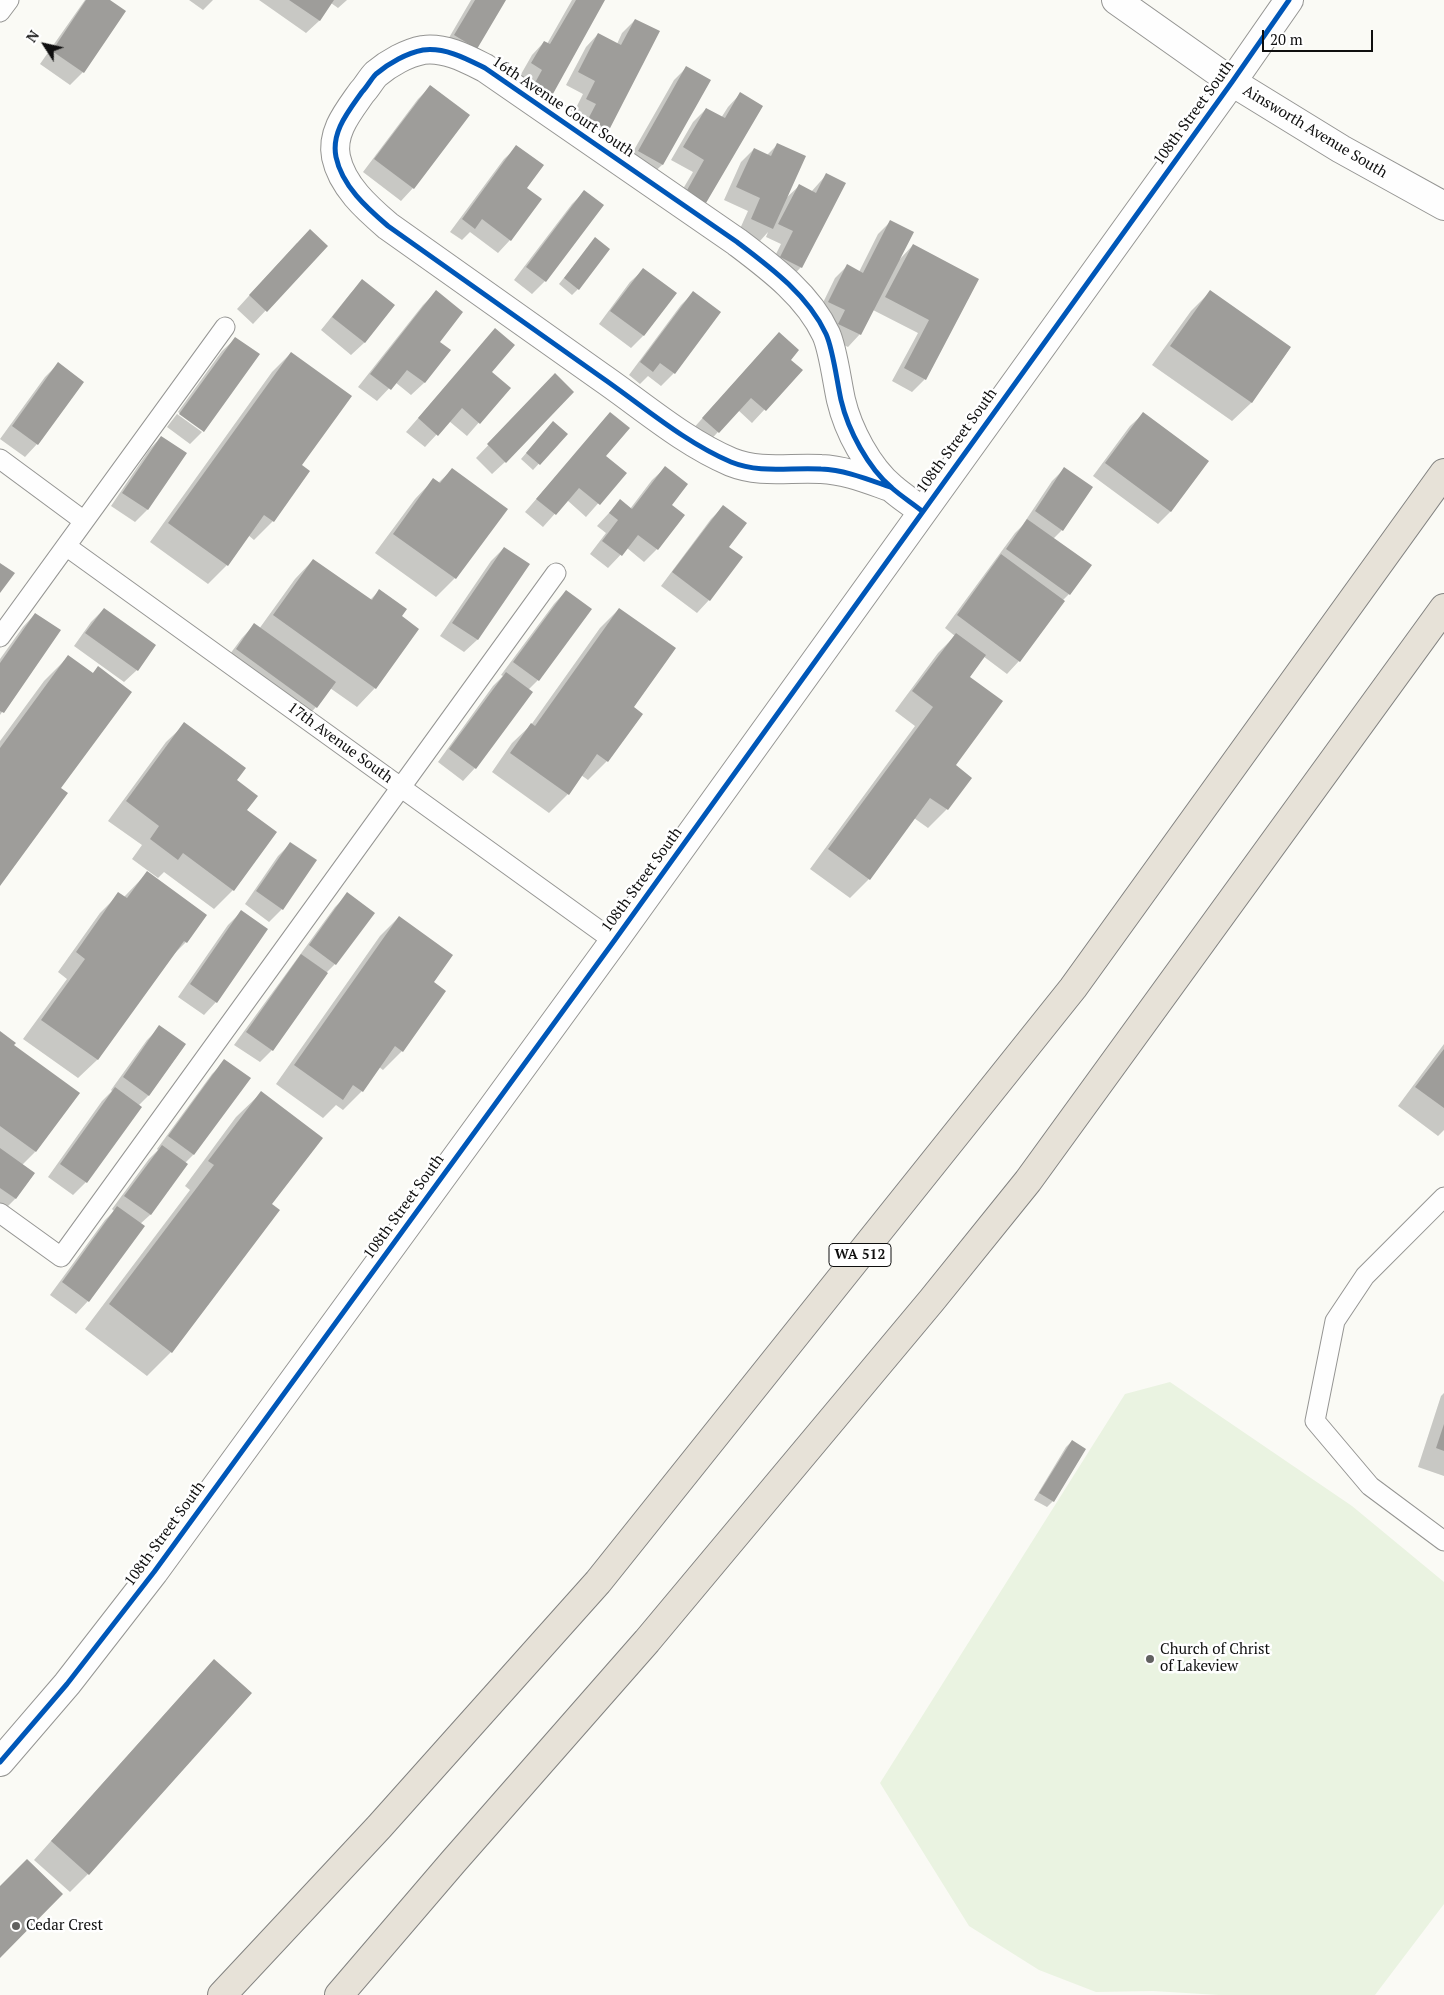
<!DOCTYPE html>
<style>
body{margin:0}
#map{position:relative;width:1444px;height:1995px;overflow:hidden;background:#fafaf5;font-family:"PT Serif",serif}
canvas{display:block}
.north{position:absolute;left:20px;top:20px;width:50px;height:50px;-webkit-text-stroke:4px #fff;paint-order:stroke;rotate:305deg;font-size:14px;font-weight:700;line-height:20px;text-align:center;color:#0f0f0f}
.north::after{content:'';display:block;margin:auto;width:18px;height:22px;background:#0f0f0f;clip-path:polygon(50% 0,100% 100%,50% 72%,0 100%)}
.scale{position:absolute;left:1262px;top:30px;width:111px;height:22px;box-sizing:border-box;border:2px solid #0f0f0f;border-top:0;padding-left:6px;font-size:15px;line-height:18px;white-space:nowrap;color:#0f0f0f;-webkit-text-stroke:4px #fff;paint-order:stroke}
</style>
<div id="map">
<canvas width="1444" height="1995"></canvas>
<div class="north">N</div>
<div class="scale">20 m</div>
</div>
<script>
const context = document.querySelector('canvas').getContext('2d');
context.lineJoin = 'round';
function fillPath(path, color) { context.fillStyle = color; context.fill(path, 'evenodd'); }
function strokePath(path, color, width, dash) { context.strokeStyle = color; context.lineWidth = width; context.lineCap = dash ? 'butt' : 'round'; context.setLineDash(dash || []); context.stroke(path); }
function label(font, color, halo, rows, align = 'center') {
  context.font = font + ' "PT Serif",serif'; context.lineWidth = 5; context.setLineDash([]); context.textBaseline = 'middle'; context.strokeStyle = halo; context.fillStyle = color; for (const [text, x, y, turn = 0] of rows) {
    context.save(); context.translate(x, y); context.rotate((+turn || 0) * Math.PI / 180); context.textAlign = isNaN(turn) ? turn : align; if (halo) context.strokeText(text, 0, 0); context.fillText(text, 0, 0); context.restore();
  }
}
fillPath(new Path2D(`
 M1170,1382L1352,1506L1444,1582V1904L1375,1995H1219L1153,1991L1096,1992L1039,1970L969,1926L880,1783L1125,1394Z`), '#eaf3e1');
fillPath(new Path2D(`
 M85,0H108L83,72L70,85L40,64Z
 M189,0H213L203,10Z
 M259,0H347L338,8L331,3L319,21L306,33Z
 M471,0H505L476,48H443Z
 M572,0H604L548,100L520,76L532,55L544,42L547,44Z
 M635,20L606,133L593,146L574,136L584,116L574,112L583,94L566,85L586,47L598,34L617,44L622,33Z
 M686,68L709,81L662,165L649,177L626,164L674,80Z
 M431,86L468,115L413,188L401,201L363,172L418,99Z
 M740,94L705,203L693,215L674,204L693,172L671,160L693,122L706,109L721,118L728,107Z
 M778,144L786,198L799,186L811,192L827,174L801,267L789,280L768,270L781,244L766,237L768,232L760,241L739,231L748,211L724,200L741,162L754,149L767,155Z
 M517,147L525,188L510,240L498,253L470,232L462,240L450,232L504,159Z
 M584,192L545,281L532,294L514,280L572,204Z
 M891,221L900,259L913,245L978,280L925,379L912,392L892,381L918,333L873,310L860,334L848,347L827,337L817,315L835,278L847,266L859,272L878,234Z
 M595,239L578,289L572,295L559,284Z
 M297,243L326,246L253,324L237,309Z
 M643,270L675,294L643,336L631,348L599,324L630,282Z
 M363,281L393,305L364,343L351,355L321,330L350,294Z
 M436,292L438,342L449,351L424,383L411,395L395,382L377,401L358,387L423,305Z
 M1210,292L1290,348L1251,403L1232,421L1152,365L1191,311Z
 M693,293L719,312L674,373L661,386L648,376L640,384L629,375L681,305Z
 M495,330L490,372L509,388L467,436L449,421L425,447L406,432Z
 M235,339L258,355L203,432V430L178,412L222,351Z
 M767,346L789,360L801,370L752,423L738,410L706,445L691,431Z
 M291,353L300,465L309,471L273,521L254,540L248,535L227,565L208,584L150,542L272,372Z
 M58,364L37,444L25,457L0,439L45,377Z
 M543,388L505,462L492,474L476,458Z
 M611,413L604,456L625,473L586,517L567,500L543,527L525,512Z
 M177,414L202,432L190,444L167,427Z
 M1143,414L1207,462L1170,512L1158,524L1093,476L1130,426Z
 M547,429L566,434L533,470L521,459Z
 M161,437L147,510L135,522L111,506L149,450Z
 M665,468L670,505L657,549L644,562L627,548L608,568L590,554L606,533L597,526L620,501L630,509L652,480Z
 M1064,469L1062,530L1053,539L1069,594L1062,601L1019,661L1007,674L983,656L968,677L954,765L970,778L947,809L928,828L914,818L869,879L850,898L810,869L915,726L895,711L938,653L955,636L945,628L1015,533L1022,526L1052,481Z
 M452,470L506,509L455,578L436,597L375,553L415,499L433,480L438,483Z
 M723,507L727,547L709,600L697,613L661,586L711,519Z
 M504,548L528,564L477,640L464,652L440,636L491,561Z
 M313,560L370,600L380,590L400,616L375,688L357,707L330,688L316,707L304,720L224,662L242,638L254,625L259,629L295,579Z
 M566,591L590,609L538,680L528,690L475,768L463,781L438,762L493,686L503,676L501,675L554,604Z
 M104,609L137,670L124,682L74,646L91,622Z
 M619,609L632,707L607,761L588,780L581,775L568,794L549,813L492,772L512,743L531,725L600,628Z
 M35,614L59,631L0,715V659L23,627Z
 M68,657L92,674L98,668L60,789L0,884V741L44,681Z
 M185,724L235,781L245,811L275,833L233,890L214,909L164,872L158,878L132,859L142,845L108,821L166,742Z
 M291,843L282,909L269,922L245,904L278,856Z
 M147,873L186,942L172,956L97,1060L78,1078L23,1039L67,979L58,972L100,913L119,894L124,897Z
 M348,894L335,964L326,973L272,1050L260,1062L234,1045L335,907Z
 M241,912L216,1002L204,1015L178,997L228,925Z
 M399,917L433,982L445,991L402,1051L383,1070L379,1067L362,1091L343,1110L336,1105L323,1118L276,1084L380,936Z
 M160,1027L185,1045L148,1096L138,1106L140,1107L86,1182L73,1195L48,1177L102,1101L112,1091L111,1090L147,1040Z
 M0,1033L13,1046L35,1152L22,1165L34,1174L15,1199L3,1211L0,1209Z
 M1444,1044V1130L1438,1136L1398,1106Z
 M225,1061L193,1155L185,1163L186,1164L150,1215L140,1224L88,1301L76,1314L50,1295L105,1220L114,1211L112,1209L149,1159L158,1150L157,1149L212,1074Z
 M261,1093L271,1205L171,1352L147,1376L85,1329L190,1190L185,1186L236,1117Z
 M1444,1393V1476L1418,1467L1441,1396Z
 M1072,1441L1053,1501L1047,1507L1034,1500L1066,1447Z
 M195,1680L88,1874L70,1892L34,1860Z`), '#0003');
fillPath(new Path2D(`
 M86,0H110L126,11L84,73L52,51Z
 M289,0H334L320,21Z
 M475,0H506L477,49L454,35Z
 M576,0H605L549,101L531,90L542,70L531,63L544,41L550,44Z
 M635,19L660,31L607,134L586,123L596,104L586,99L595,81L578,72L598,33L621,45Z
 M686,66L711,80L663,165L638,151Z
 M430,85L470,115L414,189L374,159Z
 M740,92L763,106L706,203L686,192L704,160L683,147L706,108L725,118Z
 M777,143L806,156L773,229L751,219L760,198L736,187L754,148L771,156Z
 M516,145L544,165L527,188L542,199L511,241L482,219L475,229L462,219Z
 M826,173L846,183L802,268L780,257L793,231L778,224L799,184L816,193Z
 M584,190L604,205L546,282L526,267Z
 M890,220L914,232L861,335L838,324L845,310L828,302L847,264L863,273Z
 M310,229L328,246L267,312L249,295Z
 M595,237L610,249L579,290L564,278Z
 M913,244L979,279L926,380L904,368L929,320L885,297Z
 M643,268L677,293L644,336L610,311Z
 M362,279L395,305L365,343L332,317Z
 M436,290L463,312L440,342L451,350L425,383L407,370L391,390L370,374Z
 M1210,290L1291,347L1252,403L1170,346Z
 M693,291L721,312L675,374L660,363L653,372L640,362Z
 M495,328L515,345L492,372L511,388L480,424L462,408L438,436L418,418Z
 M779,332L799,350L791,360L803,370L766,411L751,398L719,433L702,418Z
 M235,337L260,354L204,432L179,414Z
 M291,352L352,396L302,465L310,471L274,522L264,515L228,566L168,523Z
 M58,362L84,382L38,445L12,426Z
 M555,373L574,392L506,463L487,444Z
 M610,412L630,428L606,456L627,473L600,505L579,488L556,515L536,499Z
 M1143,412L1209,461L1171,512L1105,463Z
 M553,421L568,434L540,465L526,453Z
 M161,436L187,453L148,510L122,493Z
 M665,466L688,484L672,505L685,515L658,550L638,535L622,556L602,541L618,520L609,513L620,499L632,509Z
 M1064,467L1093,487L1063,531L1035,511Z
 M452,468L508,509L456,579L393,534L433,478L440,483Z
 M723,505L747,523L729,547L743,557L710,601L672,572Z
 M1027,519L1092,565L1070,595L1006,549Z
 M504,547L530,564L478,640L452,623Z
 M1001,554L1065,601L1020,662L957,615Z
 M313,559L372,600L379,589L407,609L402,616L419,629L376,689L273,615Z
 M0,563L15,573L0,593Z
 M566,590L592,609L539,681L513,662Z
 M104,608L156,645L138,671L85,633Z
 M619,608L676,648L634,707L643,714L608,762L597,754L569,795L510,753L531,723L535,726Z
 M35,613L61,630L4,713L0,711V663Z
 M254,623L336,682L317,708L236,649Z
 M956,633L986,655L970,677L1003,701L956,765L972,778L948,810L930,798L870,880L828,849L933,707L912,691Z
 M68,655L93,673L98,666L132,692L61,788L68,793L0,886V748Z
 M506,672L533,692L476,769L449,749Z
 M184,722L246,768L237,780L258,796L247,810L277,832L234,891L183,853L178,860L150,839L159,826L126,801Z
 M290,842L317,860L283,910L256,891Z
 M147,871L207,915L187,943L184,941L98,1060L41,1020L85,959L76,952L118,892L127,898Z
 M347,892L375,913L336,965L309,945Z
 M241,910L268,929L217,1003L190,984Z
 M399,916L453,955L434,982L446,991L403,1052L395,1046L363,1092L353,1085L343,1100L294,1065Z
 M301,954L328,973L273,1051L246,1032Z
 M159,1025L186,1044L149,1096L123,1077Z
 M0,1031L16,1043L14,1045L80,1093L36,1152L0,1126Z
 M1444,1049V1108L1415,1087Z
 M224,1059L251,1078L194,1155L168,1136Z
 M115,1087L142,1107L87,1183L60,1164Z
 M261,1091L323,1138L272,1204L280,1210L172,1353L109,1304L214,1165L208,1161Z
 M162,1145L188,1164L151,1215L124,1196Z
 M0,1148L35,1173L16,1199L0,1188Z
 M117,1206L145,1226L89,1302L62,1282Z
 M1444,1424V1451L1436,1448Z
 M1072,1440L1086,1449L1054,1502L1039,1493Z
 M214,1659L252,1693L89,1875L51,1841Z
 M27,1859L63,1894L0,1958V1886Z`), '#9e9d9a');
const service = new Path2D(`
 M0,12L9,0
 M0,459L84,521
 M66,546L614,941
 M0,637L225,327
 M1444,1197L1365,1276L1335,1321L1315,1421L1370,1486L1444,1541
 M0,1213L61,1257L556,573`);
const minor = new Path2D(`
 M890,487C867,479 845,470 821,469C790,467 761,474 731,462C684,442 643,406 601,377C530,327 459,276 388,226C367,208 342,186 336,157C331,132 348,112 362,92C367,87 371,79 376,74C389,63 407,53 423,50C445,47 467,59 485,68L737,242C770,267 808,295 826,334C833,349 837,382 841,400C848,430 868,468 892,488C901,496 912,503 922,511`);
const tertiary = new Path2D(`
 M1116,0L1232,82L1341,149L1444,206
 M0,1762L67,1684L154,1572L614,941L1232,82L1289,0`);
const motorway = new Path2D(`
 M222,1995L379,1827L598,1582L1073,988L1444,473
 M339,1995L453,1862L647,1641L932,1300L1028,1181L1444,608`);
strokePath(service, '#959593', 21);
strokePath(minor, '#959593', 30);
strokePath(tertiary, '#959593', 30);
strokePath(motorway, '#828280', 30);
strokePath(service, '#fefefe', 19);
strokePath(minor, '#fefefe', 28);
strokePath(tertiary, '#fefefe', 28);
strokePath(motorway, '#e7e2d8', 28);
strokePath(new Path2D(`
 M890,487C867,479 845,470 821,469C790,467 761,474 731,462C684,442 643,406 601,377C530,327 459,276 388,226C367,208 342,186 336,157C331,132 348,112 362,92C367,87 371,79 376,74C389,63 407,53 423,50C445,47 467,59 485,68L737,242C770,267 808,295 826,334C833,349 837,382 841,400C848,430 868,468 892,488C901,496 912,503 922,511
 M0,1762L67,1684L154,1572L614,941L1232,82L1289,0`), '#0057b8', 5);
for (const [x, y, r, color] of [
 [1150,1659,5,"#616160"],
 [16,1926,5,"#616160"]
]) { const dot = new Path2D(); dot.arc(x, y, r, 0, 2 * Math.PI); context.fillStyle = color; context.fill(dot); strokePath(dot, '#fff', 2); }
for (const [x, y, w] of [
 [860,1255,62]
]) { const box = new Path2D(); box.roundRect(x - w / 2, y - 11.5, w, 23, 4); context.fillStyle = '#fff'; context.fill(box); strokePath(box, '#0f0f0f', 1); }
label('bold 14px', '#0f0f0f', null, [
 ["WA 512",860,1255]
]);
label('15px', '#0f0f0f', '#fff', [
 ["16th Avenue Court South",563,107,34],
 ["108th Street South",1194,113,-54],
 ["Ainsworth Avenue South",1315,132,31],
 ["108th Street South",957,441,-54],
 ["17th Avenue South",340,743,36],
 ["108th Street South",642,880,-54],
 ["108th Street South",404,1207,-54],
 ["108th Street South",165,1534,-54]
]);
label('15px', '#0f0f0f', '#fff', [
 ["Church of Christ",1160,1650],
 ["of Lakeview",1160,1667],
 ["Cedar Crest",26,1926]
], 'left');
</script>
